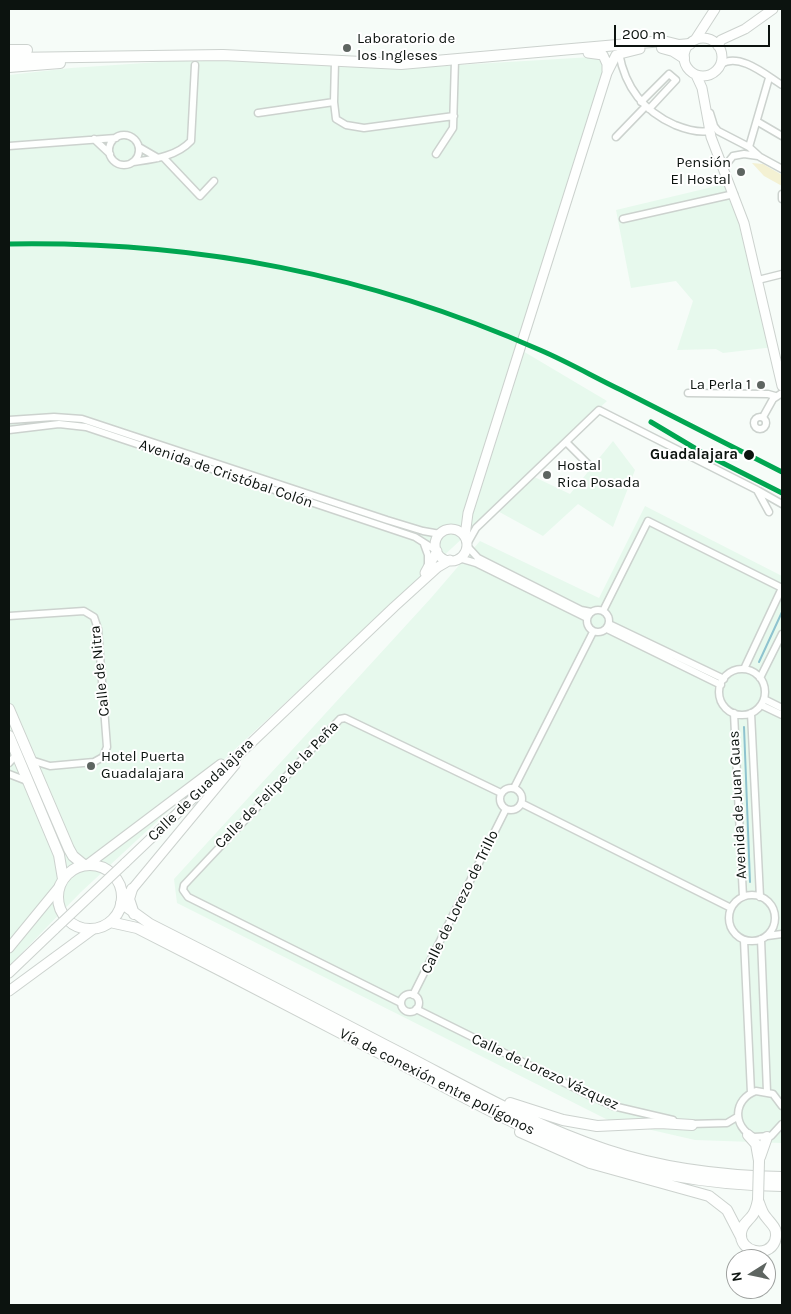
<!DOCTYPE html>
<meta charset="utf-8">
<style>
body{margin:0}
#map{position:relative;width:791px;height:1314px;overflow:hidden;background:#f6fcf8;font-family:Karla,sans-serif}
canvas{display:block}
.frame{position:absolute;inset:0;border:10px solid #0c130f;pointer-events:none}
.north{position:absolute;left:726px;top:1249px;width:50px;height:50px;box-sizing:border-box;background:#fff;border:1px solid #9ea19f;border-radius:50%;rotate:260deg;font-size:14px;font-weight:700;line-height:20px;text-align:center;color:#0c130f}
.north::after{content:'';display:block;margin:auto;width:18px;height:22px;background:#5e6561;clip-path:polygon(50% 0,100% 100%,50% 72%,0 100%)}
.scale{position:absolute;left:614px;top:25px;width:156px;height:22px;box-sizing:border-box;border:2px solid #0c130f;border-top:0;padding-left:6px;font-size:15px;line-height:18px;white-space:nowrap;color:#0c130f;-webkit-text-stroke:4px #fff;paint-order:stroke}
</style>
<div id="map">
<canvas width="791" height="1314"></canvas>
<div class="frame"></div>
<div class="north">N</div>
<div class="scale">200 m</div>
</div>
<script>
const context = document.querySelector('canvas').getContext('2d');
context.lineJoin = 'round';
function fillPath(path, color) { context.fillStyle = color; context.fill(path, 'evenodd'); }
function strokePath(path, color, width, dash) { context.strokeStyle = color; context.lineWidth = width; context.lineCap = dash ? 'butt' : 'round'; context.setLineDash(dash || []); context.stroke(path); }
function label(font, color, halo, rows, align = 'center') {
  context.font = font + ' Karla,sans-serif'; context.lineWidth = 4; context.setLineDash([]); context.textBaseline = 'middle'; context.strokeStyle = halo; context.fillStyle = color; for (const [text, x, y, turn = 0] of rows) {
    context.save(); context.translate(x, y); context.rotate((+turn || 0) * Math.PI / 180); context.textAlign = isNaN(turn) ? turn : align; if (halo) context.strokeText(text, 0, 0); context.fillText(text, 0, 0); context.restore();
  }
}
fillPath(new Path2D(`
 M592,57L601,58L604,69L516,347L607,401L528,474L570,494L613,441L635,470L613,527L578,504L543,536L494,509L81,892L9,966V75L71,68L203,59L407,68Z
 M725,184L744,223L774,347L723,353L716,349L677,350L693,301L676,281L631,288L616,210Z
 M645,506L782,576V1143L695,1140L608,1120L177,903L174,879L431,598L480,541L599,598Z`), '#e7f9ed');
fillPath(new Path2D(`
 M752,163L763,164L782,175V186L764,176Z`), '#f4f1d3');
strokePath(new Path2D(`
 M759,662L782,612
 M744,727L750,882`), '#8ec3cf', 2);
const street = new Path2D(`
 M619,53C625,87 643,111 675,125C685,129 698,133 709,131
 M335,61L334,102L336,119L346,125L364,128L454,116
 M721,64C740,52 767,76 782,85
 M641,102L669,74L676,80L649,109
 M258,113L334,102
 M710,113L714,126L718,131L749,147L760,157L782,169
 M758,122L782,136
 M109 150a15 15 0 1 1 30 0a15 15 0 1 1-30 0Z
 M616,137L645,107
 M94,139L110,154
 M9,146L116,138
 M139,147L158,158
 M749,147L769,78
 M436,154L453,128L455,60
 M163,157L200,196L214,181
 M133,162C153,159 176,157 191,141L195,65
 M725,166L733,156L744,154L758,156
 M782,194V199
 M623,219L734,194
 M758,280L782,274
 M688,393L768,394L775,396
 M754 423a6 6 0 1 1 12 0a6 6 0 1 1-12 0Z
 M763,417L773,399L782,393
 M9,420L54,417L82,419L387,520L423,531L440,534
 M9,430L59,424L86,427L415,537L437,551
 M566,442L589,465
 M759,491L782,504
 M424,544L428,555V565
 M467,544L476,528L599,410L757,490L769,512
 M467,546L478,558L581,610L591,612
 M459,558L476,563L587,618
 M587 621a11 11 0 1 1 22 0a11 11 0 1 1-22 0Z
 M603,611L648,521L782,588
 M9,616L84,611L94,617L98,629L107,747L103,757L94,762L50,766L31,760
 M609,624L724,679
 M607,629L721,685
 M744,669L782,588
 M719 692a23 23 0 1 1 46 0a23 23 0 1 1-46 0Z
 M760,678L782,634
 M764,699L782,708
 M761,705L782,715
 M734,713L743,897
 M751,713L760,897
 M9,763L16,755
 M9,774L27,781
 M500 799a11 11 0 1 1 22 0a11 11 0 1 1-22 0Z
 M514,788L593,632
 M521,803L731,908
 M729 918a23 23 0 1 1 46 0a23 23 0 1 1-46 0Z
 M767,936L782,934
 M761,939L767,1092
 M744,940L751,1093
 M401 1003a9 9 0 1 1 18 0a9 9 0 1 1-18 0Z
 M413,995L506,809
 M401,1003L188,897L183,890L184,885L340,719L345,718L501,793
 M416,1009L595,1098L613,1106L673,1120
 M782,1106L773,1094L756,1091C733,1099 732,1127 754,1137L771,1136L782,1124
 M690,1124L727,1123L737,1117`);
const secondary = new Path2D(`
 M684 57a19 19 0 1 1 38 0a19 19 0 1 1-38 0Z
 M695,40L715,9
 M718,46L721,40L745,29L773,9
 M588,53L603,55L607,64V71
 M696,75L702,88L711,137L744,223L782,386
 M435 545a16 16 0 1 1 32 0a16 16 0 1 1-32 0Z
 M465,536L468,513L607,73L616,55L640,49
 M425,573L437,551
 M125,863L394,607L438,567L450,560
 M87,865L221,764
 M129,893L235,765
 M9,948L59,887
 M9,973L55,929
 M9,991L92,930`);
const primary = new Path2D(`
 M662,48L673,51L684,58
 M9,50H27
 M9,58L223,55L401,64L663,41L679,45L690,44
 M9,67L60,63
 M9,709L69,849L73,856L84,865
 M9,736L59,855L63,879
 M58 897a32 32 0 1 1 64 0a32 32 0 1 1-64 0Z
 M132,889L129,899L134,914
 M121,903L150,924C229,964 307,1004 385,1045C458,1082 530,1125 607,1150C664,1169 723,1176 782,1177
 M110,922L137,928C220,970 303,1013 385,1056C445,1086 505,1122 568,1146C637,1173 708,1185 782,1186
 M510,1103L563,1120L597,1126L660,1123L692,1125
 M520,1132L590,1163L709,1196L727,1210L741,1237
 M748,1135L756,1144L759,1161
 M760,1157L767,1137
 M758,1200C760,1205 762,1213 766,1217C772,1225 779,1229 775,1241C768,1259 739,1252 741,1233C742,1225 746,1223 751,1217C755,1213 757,1205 758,1200Z`);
strokePath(street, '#ccd2ce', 9);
strokePath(secondary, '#ccd2ce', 11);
strokePath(primary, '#ccd2ce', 12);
strokePath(street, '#fefffe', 6);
strokePath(secondary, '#fefffe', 9);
strokePath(primary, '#fefffe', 10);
const rail = new Path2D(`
 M651,422L703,453L782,493`);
strokePath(rail, '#c8cbc9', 4);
strokePath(rail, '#fff', 2, [5.5]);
const secondaryBridge = new Path2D(`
 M55,929L125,863`);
const primaryBridge = new Path2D(`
 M758,1200L759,1161`);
strokePath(secondaryBridge, '#ccd2ce', 11, []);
strokePath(primaryBridge, '#ccd2ce', 12, []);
strokePath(secondaryBridge, '#fefffe', 9);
strokePath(primaryBridge, '#fefffe', 10);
strokePath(new Path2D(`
 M9,244C198,241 367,274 540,350C568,362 594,377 621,390C675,417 728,445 782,472
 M651,422L703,453L782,493`), '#00a651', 5);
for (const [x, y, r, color] of [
 [347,48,5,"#5e6561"],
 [741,172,5,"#5e6561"],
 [761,385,5,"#5e6561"],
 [749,455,6,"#0c130f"],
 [547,475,5,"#5e6561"],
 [91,766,5,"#5e6561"]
]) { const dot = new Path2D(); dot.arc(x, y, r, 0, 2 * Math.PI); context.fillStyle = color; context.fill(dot); strokePath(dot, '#fff', 2); }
label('15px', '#0c130f', '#fff', [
 ["Laboratorio de",357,39],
 ["los Ingleses",357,56],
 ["Pensión",731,163,"right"],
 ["El Hostal",731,180,"right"],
 ["La Perla 1",751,385,"right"],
 ["Hostal",557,466],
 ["Rica Posada",557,483],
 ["Hotel Puerta",101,757],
 ["Guadalajara",101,774]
], 'left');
label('bold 15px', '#0c130f', '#fff', [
 ["Guadalajara",738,455]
], 'right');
label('15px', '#0c130f', '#fff', [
 ["Avenida de Cristóbal Colón",226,474,19],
 ["Calle de Nitra",100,671,-96],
 ["Calle de Felipe de la Peña",277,785,-46],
 ["Calle de Guadalajara",201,790,-44],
 ["Avenida de Juan Guas",738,805,-93],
 ["Calle de Lorezo de Trillo",460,902,-64],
 ["Calle de Lorezo Vázquez",545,1072,25],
 ["Vía de conexión entre polígonos",437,1082,27]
]);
</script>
